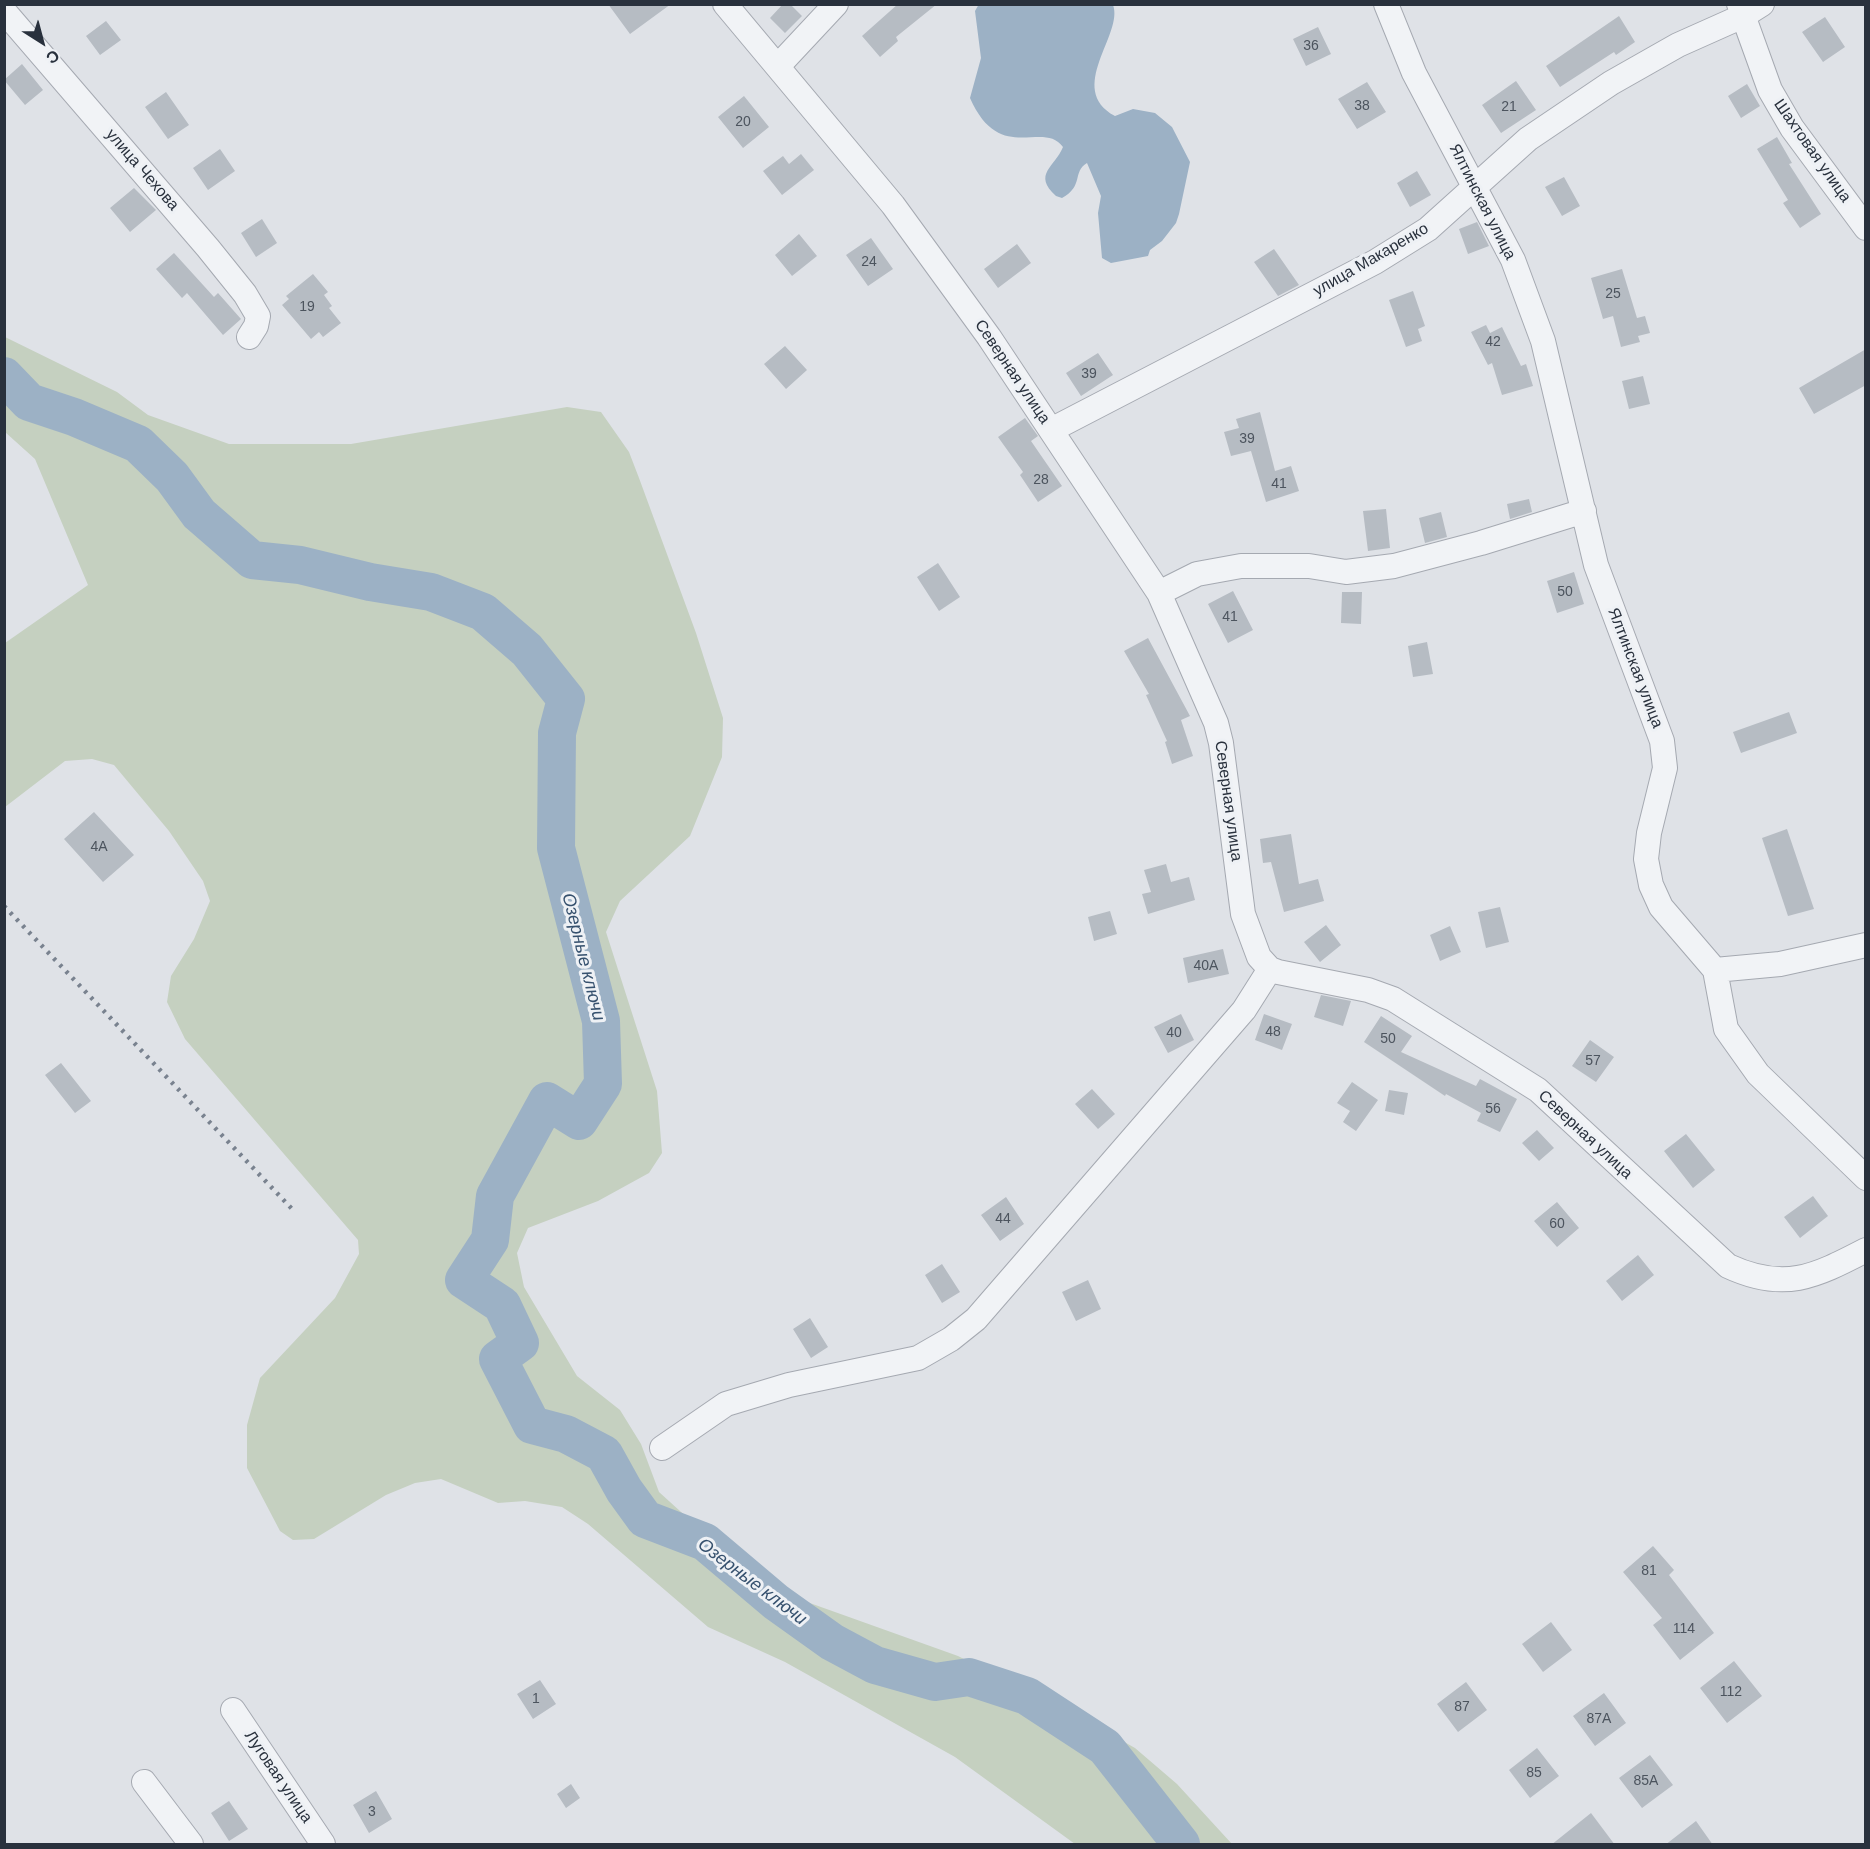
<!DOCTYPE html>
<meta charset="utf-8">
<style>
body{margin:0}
#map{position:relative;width:1870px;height:1849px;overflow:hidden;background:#dfe2e7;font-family:Helvetica,sans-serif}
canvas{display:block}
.frame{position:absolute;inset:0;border:6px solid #29313d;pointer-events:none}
.north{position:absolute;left:12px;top:12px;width:60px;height:60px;-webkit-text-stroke:4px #eef1f5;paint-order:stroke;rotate:144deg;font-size:16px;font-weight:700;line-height:24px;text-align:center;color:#29313d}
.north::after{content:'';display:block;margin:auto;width:21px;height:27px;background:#29313d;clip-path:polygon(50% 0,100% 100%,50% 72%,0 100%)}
</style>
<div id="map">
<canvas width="1870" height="1849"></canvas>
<div class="frame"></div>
<div class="north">С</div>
</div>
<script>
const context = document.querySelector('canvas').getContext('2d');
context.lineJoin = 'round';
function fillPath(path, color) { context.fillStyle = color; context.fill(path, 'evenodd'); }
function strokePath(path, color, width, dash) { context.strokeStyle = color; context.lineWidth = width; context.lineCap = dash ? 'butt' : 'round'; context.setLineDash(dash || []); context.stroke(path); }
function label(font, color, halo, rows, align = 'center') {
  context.font = font + ' Helvetica,sans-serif'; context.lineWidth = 6; context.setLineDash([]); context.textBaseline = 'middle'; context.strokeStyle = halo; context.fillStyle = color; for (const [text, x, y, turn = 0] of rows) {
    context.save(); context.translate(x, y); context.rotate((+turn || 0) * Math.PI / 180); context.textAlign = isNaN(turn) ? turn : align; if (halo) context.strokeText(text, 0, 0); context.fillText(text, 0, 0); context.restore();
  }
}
fillPath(new Path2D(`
 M5,337L117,392L148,415L229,444H351L567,407L601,412L629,452L639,478L696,633L723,718L722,757L690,836L620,901L606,932L657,1091L662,1153L649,1173L598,1201L528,1228L517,1253L524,1287L577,1376L620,1410L641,1444L659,1492L702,1531L793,1597L958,1656L1078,1716L1135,1748L1177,1784L1232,1844H1075L955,1757L785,1662L708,1627L588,1524L562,1507L525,1501L498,1503L441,1479L415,1483L386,1495L314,1539L293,1540L280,1531L247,1468V1425L260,1378L335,1298L359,1254L358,1240L185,1039L167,1002L171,976L194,939L210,901L203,881L169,831L114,765L92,759L65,761L5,807V643L88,585L35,459L5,432Z`), '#c5d0c0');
fillPath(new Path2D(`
 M979,4L1113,5C1124,34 1065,89 1115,116L1133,109L1155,113L1172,127L1190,162L1179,214L1176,223L1162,241L1150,250L1148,256L1111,263L1102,258L1098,213L1101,196L1087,163C1072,172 1084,186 1062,198L1056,196C1032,174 1055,167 1063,147C1043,119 1000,166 970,98L981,58L975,11Z`), '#9cb1c5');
strokePath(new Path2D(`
 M4,376L29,402L74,417L138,444L172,477L199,514L252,560L300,565L370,582L431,592L483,612L527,650L566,699L557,733L556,848L601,1021L603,1084L579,1121L547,1101L495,1196L490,1240L464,1280L502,1305L520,1343L498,1359L532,1425L566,1434L604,1454L624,1490L645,1519L705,1542L776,1602L832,1642L875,1665L935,1682L969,1677L1027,1696L1105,1747L1181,1844`), '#9cb1c5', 38);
fillPath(new Path2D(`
 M608,4H671L630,34Z
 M783,4H790L802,16L785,33L770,18Z
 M898,4H937L896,37L898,41L880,57L862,36Z
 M1619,16L1635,42L1616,55L1614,52L1560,87L1546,66Z
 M1825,17L1845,47L1823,62L1802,32Z
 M106,21L121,40L100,55L86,36Z
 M1318,27L1331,54L1306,66L1293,39Z
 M22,64L43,90L25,105L4,80Z
 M1516,81L1536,110L1501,133L1482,105Z
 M1367,82L1386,112L1357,129L1338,99Z
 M1747,84L1760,106L1741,118L1728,96Z
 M166,92L189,125L168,139L145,107Z
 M744,96L769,127L743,148L718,117Z
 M1777,137L1792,163L1789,164L1821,214L1800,228L1783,203L1788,200L1757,149Z
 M220,149L235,171L208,190L193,168Z
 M801,154L814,170L782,195L763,171L783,156L789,164Z
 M1417,171L1431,195L1410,207L1397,183Z
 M1564,177L1580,206L1562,216L1545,187Z
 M134,188L156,210L130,232L110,208Z
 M262,219L277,243L256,257L241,233Z
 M1477,222L1489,246L1468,254L1459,229Z
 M799,234L817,256L792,276L775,255Z
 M871,238L893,269L868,286L846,255Z
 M1017,244L1031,263L998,288L984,269Z
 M1274,249L1299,285L1278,296L1254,262Z
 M174,253L214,297L218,293L241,319L223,335L187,293L182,298L156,269Z
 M1622,269L1637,318L1645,316L1650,333L1638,336L1640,342L1621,347L1613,316L1603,319L1591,278Z
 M313,274L328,292L324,295L332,306L329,308L341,323L323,337L319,332L311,339L282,305L289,299L286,296Z
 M1413,291L1425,326L1418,329L1422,341L1406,347L1389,300Z
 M1486,325L1490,333L1502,327L1521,366L1526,364L1533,386L1502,395L1492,363L1488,365L1471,332Z
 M785,346L807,370L786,389L764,364Z
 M1866,349V385L1814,414L1799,388Z
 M1098,353L1113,375L1081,396L1066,373Z
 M1643,376L1650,404L1629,409L1622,381Z
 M1260,412L1275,471L1291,466L1299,491L1266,502L1251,451L1231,456L1224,432L1239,428L1236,419Z
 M1025,418L1038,436L1031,441L1062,486L1038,502L1020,475L1023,472L998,437Z
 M1529,499L1532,512L1510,519L1507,504Z
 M1386,509L1390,548L1368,551L1363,511Z
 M1441,512L1447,537L1425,543L1419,518Z
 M938,563L960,597L939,611L917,577Z
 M1574,572L1584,604L1557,613L1547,581Z
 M1233,591L1253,630L1228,643L1208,604Z
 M1342,592H1362L1361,624L1341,623Z
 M1148,638L1190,716L1181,720L1193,756L1172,764L1165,742L1167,741L1146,695L1149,694L1124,651Z
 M1427,642L1433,674L1413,677L1408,646Z
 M1789,712L1797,733L1741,753L1733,732Z
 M94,812L134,855L103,882L64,839Z
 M1787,829L1814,909L1788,916L1762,838Z
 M1291,834L1299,884L1318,879L1324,901L1284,912L1271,862L1263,863L1260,839Z
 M1166,864L1171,882L1189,877L1195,900L1148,914L1142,894L1151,892L1144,870Z
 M1500,907L1509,942L1486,948L1478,912Z
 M1110,911L1117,934L1094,941L1088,917Z
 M1326,925L1341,945L1320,962L1304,942Z
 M1450,926L1461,952L1440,961L1430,935Z
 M1223,949L1229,974L1188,983L1183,958Z
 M1321,995L1351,1001L1343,1026L1314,1017Z
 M1181,1014L1194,1040L1168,1053L1154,1027Z
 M1264,1014L1292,1024L1282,1050L1255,1040Z
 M1381,1016L1412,1036L1401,1052L1476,1086L1480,1079L1517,1099L1500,1132L1477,1121L1481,1113L1446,1094L1445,1096L1364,1042Z
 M1590,1040L1614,1057L1596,1082L1572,1066Z
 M61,1063L91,1101L75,1113L45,1075Z
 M1352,1082L1378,1100L1356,1131L1343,1122L1350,1111L1337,1103Z
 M1092,1089L1115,1114L1098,1129L1075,1104Z
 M1389,1090L1408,1093L1404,1115L1385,1111Z
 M1537,1130L1554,1148L1539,1161L1522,1143Z
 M1686,1134L1715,1170L1693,1188L1664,1151Z
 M1813,1196L1828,1216L1800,1238L1784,1217Z
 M1006,1197L1024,1224L1000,1241L981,1215Z
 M1557,1202L1579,1228L1557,1247L1534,1221Z
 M1638,1255L1654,1275L1622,1301L1606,1281Z
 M942,1264L960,1292L942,1303L925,1275Z
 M1088,1280L1101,1309L1076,1321L1062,1292Z
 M810,1318L828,1347L811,1358L793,1329Z
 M1653,1546L1674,1570L1669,1575L1714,1633L1680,1660L1653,1625L1662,1618L1623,1572Z
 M1551,1622L1572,1650L1543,1672L1522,1644Z
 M1734,1661L1762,1696L1727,1723L1700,1688Z
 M540,1680L556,1704L533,1719L517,1694Z
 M1466,1682L1487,1710L1458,1732L1437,1704Z
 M1604,1693L1626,1723L1595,1746L1573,1716Z
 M1537,1748L1559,1776L1530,1798L1509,1770Z
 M1650,1755L1673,1785L1642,1808L1619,1778Z
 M571,1784L580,1798L566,1808L557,1794Z
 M376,1791L392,1819L369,1833L353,1805Z
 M229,1801L248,1829L229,1841L211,1813Z
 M1591,1813L1615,1845H1551Z
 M1696,1821L1713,1845H1665Z`), '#b6bcc3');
const minor = new Path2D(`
 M725,4L893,205L989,337L1159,593L1216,723L1221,743L1243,914L1259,957L1270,969L1278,972L1368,990L1393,999L1538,1090L1728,1266C1784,1292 1814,1277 1866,1250
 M1386,4L1414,73L1513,260L1543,341L1596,565L1662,741L1665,768L1649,833L1646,859L1651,885L1661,907L1715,970L1726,1029L1758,1074L1866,1178
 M1739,4L1770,90L1792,128L1866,228
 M4,11L208,248L245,294L258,316L256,326L249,337
 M779,65L836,4
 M1051,430L1375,262L1428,229L1528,139L1611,83L1678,45L1743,16L1762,4
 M1159,593L1197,574L1241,566H1309L1346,572L1394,566L1481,543L1584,511
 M1715,970L1780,964L1866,945
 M662,1448L726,1404L789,1385L918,1358L951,1339L976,1319L1244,1010L1270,969
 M233,1710L323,1844
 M144,1782L191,1844`);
strokePath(minor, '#a5a9b1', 26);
strokePath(minor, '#f1f3f6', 24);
strokePath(new Path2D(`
 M4,906L294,1211`), '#79828f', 4.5, [3, 6]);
label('14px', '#4c545e', null, [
 ["36",1311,46],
 ["38",1362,106],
 ["21",1509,107],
 ["20",743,122],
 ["24",869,262],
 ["25",1613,294],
 ["19",307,307],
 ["42",1493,342],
 ["39",1089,374],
 ["39",1247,439],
 ["28",1041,480],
 ["41",1279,484],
 ["50",1565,592],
 ["41",1230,617],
 ["4А",99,847],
 ["40А",1206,966],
 ["48",1273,1032],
 ["40",1174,1033],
 ["50",1388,1039],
 ["57",1593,1061],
 ["56",1493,1109],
 ["44",1003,1219],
 ["60",1557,1224],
 ["81",1649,1571],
 ["114",1684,1629],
 ["112",1731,1692],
 ["1",536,1699],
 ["87",1462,1707],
 ["87А",1599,1719],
 ["85",1534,1773],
 ["85А",1646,1781],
 ["3",372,1812]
]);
label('16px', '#29313d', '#eef1f5', [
 ["Шахтовая улица",1812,151,55],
 ["улица Чехова",142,170,49],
 ["Ялтинская улица",1482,202,63],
 ["улица Макаренко",1371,260,-30],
 ["Северная улица",1012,372,56],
 ["Ялтинская улица",1635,668,69],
 ["Северная улица",1228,801,82],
 ["Северная улица",1585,1135,43],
 ["Луговая улица",278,1777,56]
]);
label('italic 18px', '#36516e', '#eef1f5', [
 ["Озерные ключи",583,957,76],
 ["Озерные ключи",752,1582,37]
]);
</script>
